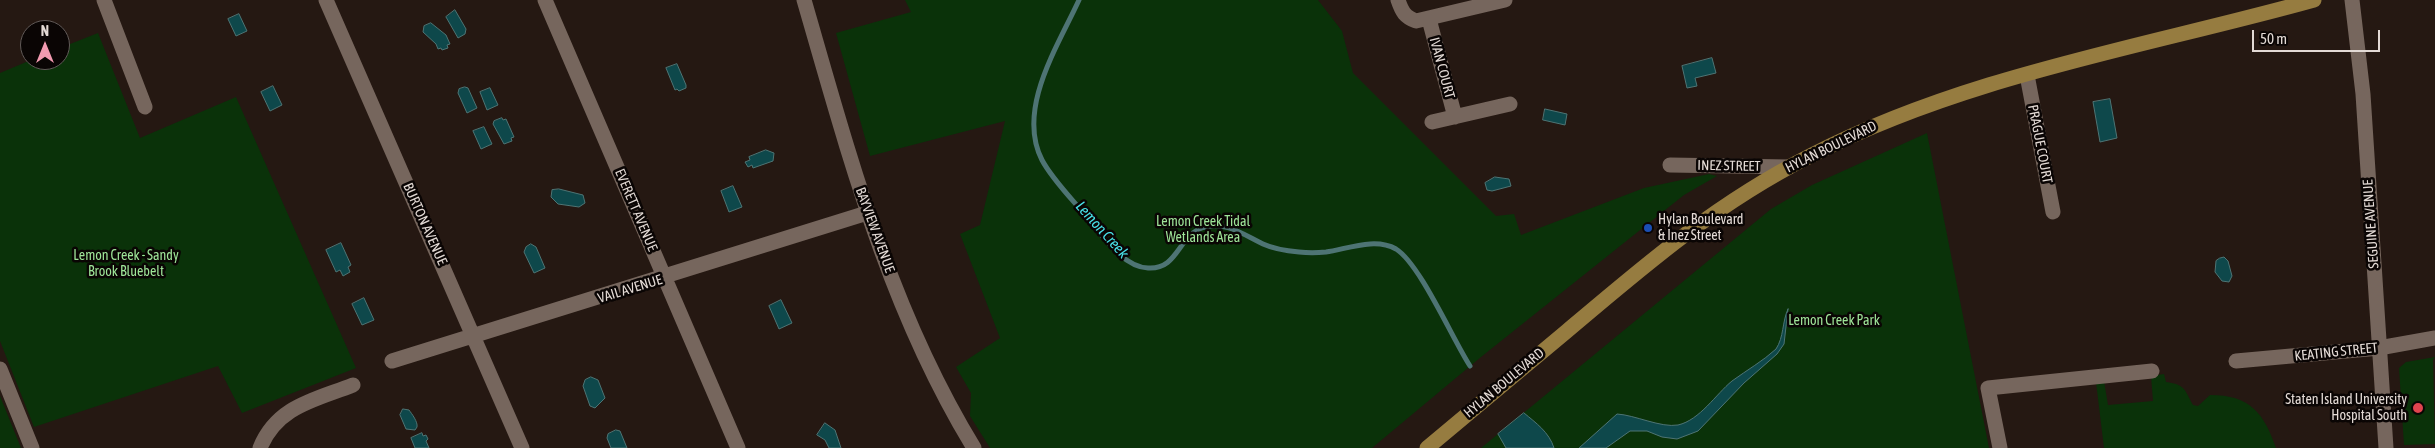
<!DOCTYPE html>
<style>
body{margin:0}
#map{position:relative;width:2435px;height:448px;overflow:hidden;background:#251812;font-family:"Asap Condensed",sans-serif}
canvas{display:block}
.north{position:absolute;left:20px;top:20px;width:50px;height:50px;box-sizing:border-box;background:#0a0504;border:1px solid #615a58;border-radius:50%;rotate:0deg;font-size:14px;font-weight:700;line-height:20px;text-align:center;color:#e3dad5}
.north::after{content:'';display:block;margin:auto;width:18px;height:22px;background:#f29ab0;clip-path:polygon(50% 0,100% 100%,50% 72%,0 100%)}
.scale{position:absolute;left:2252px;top:30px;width:128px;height:22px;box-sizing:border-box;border:2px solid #e3dad5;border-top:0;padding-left:6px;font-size:15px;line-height:18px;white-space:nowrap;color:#e3dad5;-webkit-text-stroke:4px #0a0504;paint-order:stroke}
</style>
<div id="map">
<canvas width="2435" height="448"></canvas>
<div class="north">N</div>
<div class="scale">50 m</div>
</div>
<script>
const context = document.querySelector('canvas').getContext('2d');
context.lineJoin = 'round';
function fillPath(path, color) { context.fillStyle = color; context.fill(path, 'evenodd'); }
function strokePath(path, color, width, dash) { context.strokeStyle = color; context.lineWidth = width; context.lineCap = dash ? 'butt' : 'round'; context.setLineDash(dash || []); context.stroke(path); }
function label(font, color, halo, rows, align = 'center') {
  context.font = font + ' "Asap Condensed",sans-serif'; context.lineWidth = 5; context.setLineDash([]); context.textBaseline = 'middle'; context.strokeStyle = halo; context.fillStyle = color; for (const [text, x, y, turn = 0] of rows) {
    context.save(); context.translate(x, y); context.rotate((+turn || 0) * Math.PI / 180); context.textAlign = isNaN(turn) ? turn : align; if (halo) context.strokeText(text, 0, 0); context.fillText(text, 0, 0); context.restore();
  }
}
fillPath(new Path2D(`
 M905,0H1318L1342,31L1353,73L1496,216L1514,214L1521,235L1644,188L1709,174L1717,176L1684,195L1481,357L1372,448H990L970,416L971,393L956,367L1000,338L960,234L980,225L1005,121L870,156L836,33L911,12Z
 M98,33L140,138L236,97L356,368L242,413L218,366L34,427L0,341V73L31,60H60V48Z
 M1927,133L1989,448H1481L1771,209L1812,185Z
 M2435,357L2433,360L2435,444L2404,445L2399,368L2406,362Z
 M2164,374L2166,382C2186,385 2184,389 2193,405L2198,406L2210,395C2250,395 2264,413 2276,448H2104L2096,382L2104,381L2108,405L2153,401L2151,376Z
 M0,396L21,448H0Z`), '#0a3209');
const water = new Path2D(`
 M455,10L466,29L465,34L458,38L446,17Z
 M239,14L247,31L236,36L228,19Z
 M431,23L446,35L450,44L447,45L448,48L442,50L441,48L438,49L436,44L423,32L424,26Z
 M1712,58L1716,73L1695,78L1697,86L1687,88L1682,66Z
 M677,64L686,85V88L679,91L677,89L675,90L666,68Z
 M273,86L282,105L270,111L261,92Z
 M465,87L468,88L477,108L467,113L458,93L459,89Z
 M490,88L498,105L487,110L480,92Z
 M2110,99L2117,138L2100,142L2093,102Z
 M1545,109L1567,114L1565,125L1543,120Z
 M502,118L503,120L506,119L514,137L511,138L512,141L504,144L493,124L494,121Z
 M484,127L492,144L481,149L473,131Z
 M766,150L774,153L773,161L753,168L752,165L748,167L745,162L750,160L749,157Z
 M1495,177L1509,179L1511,186L1492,191L1487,190L1485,183Z
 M733,186L742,207L729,212L721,191Z
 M559,189L583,195L585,203L579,207L558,204L551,197L552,190Z
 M341,243L351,265L348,267L350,272L343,276L340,270L336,272L326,250Z
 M531,244L536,247L545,268L534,273L524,252L526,247Z
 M2220,258L2224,257L2228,261L2232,276L2229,282L2222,281L2215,272L2216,261Z
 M364,298L374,320L362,325L352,304Z
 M781,300L792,323L779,329L769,306Z
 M1788,309L1784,344L1777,354L1744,383L1698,431L1677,439L1662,437L1647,431H1630L1606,448H1579L1617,414C1635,415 1661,428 1678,425C1700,420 1716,394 1732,381C1747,370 1763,361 1776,349C1784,337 1782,322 1788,309Z
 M591,377L598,380L605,398L595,408L590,406L583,386L585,380Z
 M403,409L409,410C412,414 418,422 417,427L415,430L406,429L400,415Z
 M1524,413C1536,423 1549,432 1554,448H1506L1498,434Z
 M825,423L835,430L841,448H829L825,440L817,435Z
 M616,430L620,431L627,448H611L607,438L608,434Z
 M422,433L423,436L426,435L428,439L426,441L429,448H415L411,438Z`);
fillPath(water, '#0e484b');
strokePath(water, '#4e7474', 1);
strokePath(new Path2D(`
 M1079,0C1058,46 1016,109 1042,160C1053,181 1076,203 1091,222C1105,239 1124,267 1148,268C1178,270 1178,236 1202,228C1224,220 1244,235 1263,244C1274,249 1287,251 1299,252C1307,253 1317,253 1326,252C1347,249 1375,237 1396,249C1420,264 1452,338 1470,366`), '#4e7474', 5);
strokePath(new Path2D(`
 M104,0L145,107
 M326,0L522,448
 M545,0L738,448
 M804,0C849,155 889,309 974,448
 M1398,0C1402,12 1405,17 1416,21L1505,0
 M2352,0L2363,94L2386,448
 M1429,19L1455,117
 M2027,75L2053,212
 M1432,122L1510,104
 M1670,165L1789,167
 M392,361L867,213
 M2236,361L2379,348L2435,338
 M0,369L32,448
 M260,448C277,406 315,400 353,385
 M2000,448L1988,388L2152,371`), '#76665d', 15);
strokePath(new Path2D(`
 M1427,448C1474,409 1521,370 1567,331C1646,264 1717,203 1810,156C1967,75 2145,47 2314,0`), '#967c40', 15);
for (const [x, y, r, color] of [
 [1648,228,5,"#1a4fb4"],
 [2418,408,6,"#e0444e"]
]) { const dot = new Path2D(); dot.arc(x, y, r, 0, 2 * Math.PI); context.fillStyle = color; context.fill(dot); strokePath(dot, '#0a0504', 2); }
label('14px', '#e3dad5', '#0a0504', [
 ["IVAN COURT",1442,68,75],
 ["PRAGUE COURT",2040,144,79],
 ["HYLAN BOULEVARD",1831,147,-26],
 ["INEZ STREET",1729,166,1],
 ["EVERETT AVENUE",636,210,67],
 ["BURTON AVENUE",425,224,66],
 ["SEGUINE AVENUE",2371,224,-94],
 ["BAYVIEW AVENUE",875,230,70],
 ["VAIL AVENUE",630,289,-17],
 ["KEATING STREET",2336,352,-6],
 ["HYLAN BOULEVARD",1504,383,-40]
]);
label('14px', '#e3dad5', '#0a0504', [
 ["Hylan Boulevard",1658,220],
 ["& Inez Street",1658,236],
 ["Staten Island University",2407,400,"right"],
 ["Hospital South",2407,416,"right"]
], 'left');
label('14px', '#9ee498', '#0a0504', [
 ["Lemon Creek Tidal",1203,222],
 ["Wetlands Area",1203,238],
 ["Lemon Creek - Sandy",126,256],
 ["Brook Bluebelt",126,272],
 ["Lemon Creek Park",1834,321]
]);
label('italic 15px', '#48e1e8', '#0a0504', [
 ["Lemon Creek",1102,230,48]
]);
</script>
